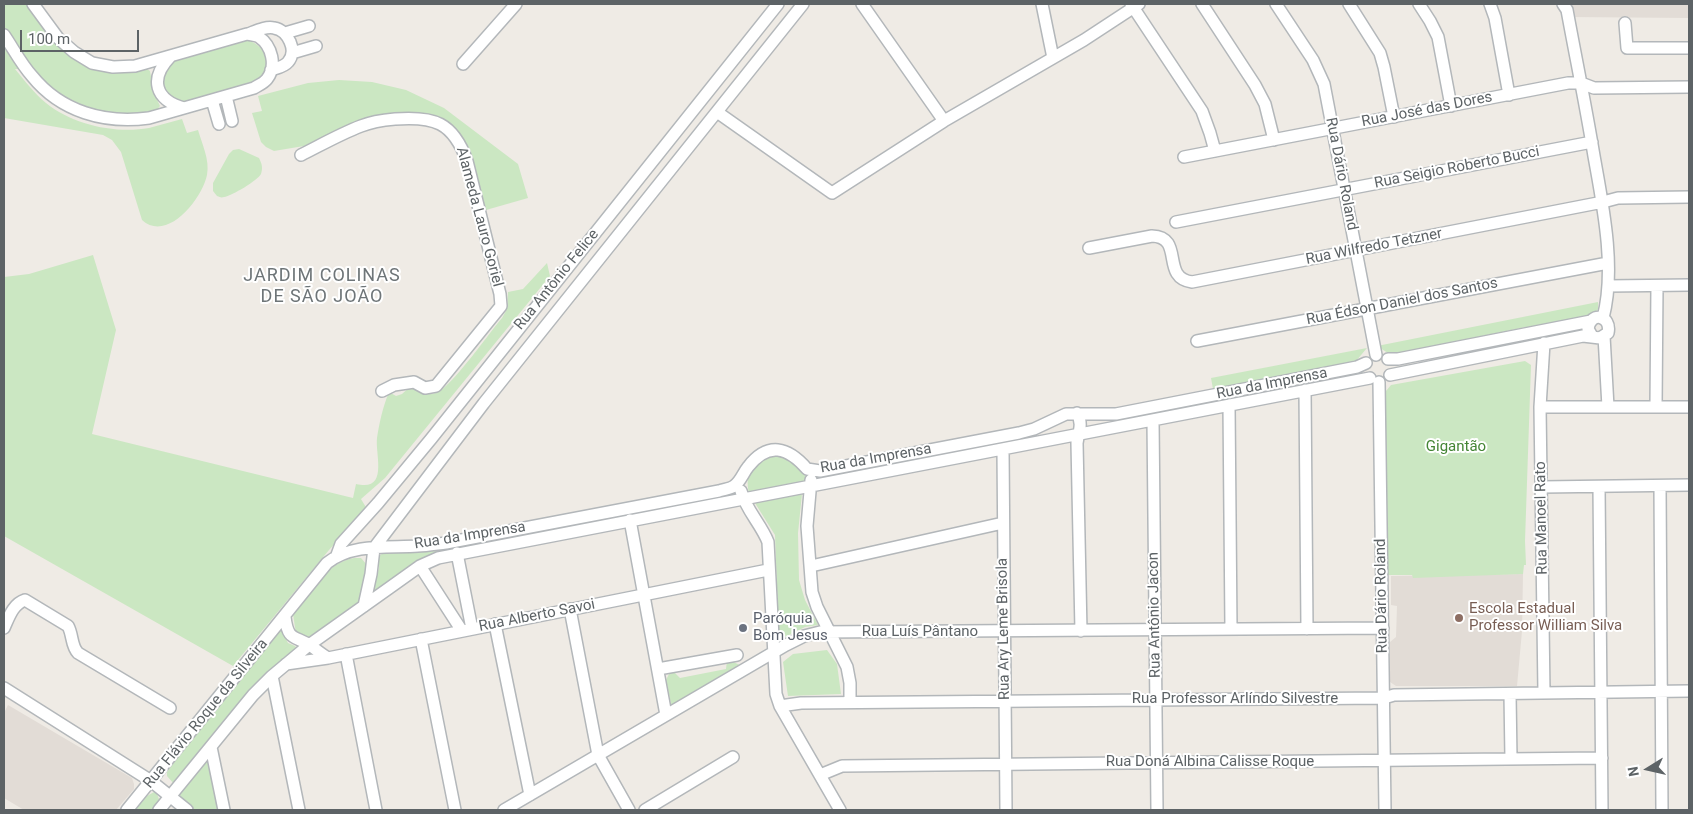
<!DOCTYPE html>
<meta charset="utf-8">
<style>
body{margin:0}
#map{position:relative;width:1693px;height:814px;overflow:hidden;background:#efebe5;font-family:Roboto,sans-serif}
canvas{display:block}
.frame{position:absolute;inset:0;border:5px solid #5d6366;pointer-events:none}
.north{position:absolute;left:1623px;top:744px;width:50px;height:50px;-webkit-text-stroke:4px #fff;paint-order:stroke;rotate:260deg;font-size:14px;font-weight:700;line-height:20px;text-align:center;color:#5d6366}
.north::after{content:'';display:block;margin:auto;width:18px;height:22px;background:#5d6366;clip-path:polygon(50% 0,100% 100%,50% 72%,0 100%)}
.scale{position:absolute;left:20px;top:30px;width:119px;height:22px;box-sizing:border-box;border:2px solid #5d6366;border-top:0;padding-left:6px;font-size:15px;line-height:18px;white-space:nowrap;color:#5d6366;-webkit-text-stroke:4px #fff;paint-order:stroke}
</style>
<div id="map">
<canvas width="1693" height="814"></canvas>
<div class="frame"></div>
<div class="north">N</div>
<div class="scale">100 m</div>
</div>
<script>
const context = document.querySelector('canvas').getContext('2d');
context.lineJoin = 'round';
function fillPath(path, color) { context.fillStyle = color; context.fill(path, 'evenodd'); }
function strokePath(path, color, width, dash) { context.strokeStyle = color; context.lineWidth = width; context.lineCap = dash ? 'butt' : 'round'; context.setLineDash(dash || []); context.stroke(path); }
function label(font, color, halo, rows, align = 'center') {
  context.font = font + ' Roboto,sans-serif'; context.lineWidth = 4; context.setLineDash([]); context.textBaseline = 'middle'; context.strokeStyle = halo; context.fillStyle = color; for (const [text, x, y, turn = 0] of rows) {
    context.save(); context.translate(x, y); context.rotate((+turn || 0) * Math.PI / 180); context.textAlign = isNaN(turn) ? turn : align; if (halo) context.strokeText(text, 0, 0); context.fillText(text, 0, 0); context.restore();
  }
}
fillPath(new Path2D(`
 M1575,4H1689V18L1569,17L1568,8Z
 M1523,574L1522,631L1517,686H1396L1390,682V642L1396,637L1397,606L1391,605V576Z
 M8,705L132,778L134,784V789L116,810H24L4,798V713Z`), '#e2dcd6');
fillPath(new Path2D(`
 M4,4H26C36,15 42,28 51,39C77,69 109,76 147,69L150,71L154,93L160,106C155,114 142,114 132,114C95,115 57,101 34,71C24,56 17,39 4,27Z
 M247,40C270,47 274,70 253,83L186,102H177L164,90L162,82L163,73L174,59Z
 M4,43L21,69H15C25,81 34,93 46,103C73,125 116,134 149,128C160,125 171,122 182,119L187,133L198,130C202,144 210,160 207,175C202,199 167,243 142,220L121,152L112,140L103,135L4,118Z
 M339,80L372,82L406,90L444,108L518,164L528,198L486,210L470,153L465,142L458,133L407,114L310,145L274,151L266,147L261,142L252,113L262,111L258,96L308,83Z
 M239,149L259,158C262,164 263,168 261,174C258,180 232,196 224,197C221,198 220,197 217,196L213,191V183L229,154L233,150Z
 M93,255L116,330L92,434L353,498L356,484C389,492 375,455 377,438C379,424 383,406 389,392L396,396L402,394L411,386C419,392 426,396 436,393C450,389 490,332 502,318L507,309L508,292L523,289L547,263L550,276L385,478L361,499L367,509L329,550L233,666L4,536V277L29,274Z
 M1598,302V309L1592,317L1535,329L1526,327L1391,355L1377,346Z
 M1367,348L1356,361L1213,389L1211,378Z
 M1525,361L1531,365L1525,541L1526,565H1524L1523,574L1413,578L1412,575H1385L1386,391L1391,385Z
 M770,455L787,456L804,472L807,483L749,493C744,472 754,465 770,455Z
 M732,493V496L433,555L372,595L379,568V556L383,553H408L448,547Z
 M802,494L798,533L799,580L805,600L818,625L805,627L779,640L775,535L755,503Z
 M354,558H361L367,565L362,603L304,640L296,634L293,614C310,593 325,563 354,558Z
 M281,629L288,643L295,646L298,650L174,784L167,776V772L184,749Z
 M827,650L837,664L841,694L788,696L783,662L793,654Z
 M729,660L742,666L673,706L671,704L666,680L669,674L674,672L680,678L726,669L727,661Z
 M209,756L220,810H194L178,796Z
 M154,792L157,794L159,799L156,810H135L147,796Z`), '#cbe7c2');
const minor = new Path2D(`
 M862,4L944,121
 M1042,4L1053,58
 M1131,4L1202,111L1210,133L1215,151
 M1202,4L1255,85L1265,104L1274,140
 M1276,4L1313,60L1324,84L1376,355
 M1349,4L1380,53L1384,67L1394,117
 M1419,4L1430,21L1438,37L1451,106
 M1490,4L1495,18L1509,95
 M1563,4L1567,10C1576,59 1586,107 1594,156C1603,206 1616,269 1603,318
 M1625,23L1627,48H1689
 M285,33L309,26
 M248,34C256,31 266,26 274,28C288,30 298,51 288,62C284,67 277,68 271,70
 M4,35C13,48 21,64 32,76C61,112 105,124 149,118L254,88C259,85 264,83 267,79C277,66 272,46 259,37C256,35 251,35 247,34L135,66L113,67L92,63L74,52L58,38L33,4
 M292,53L316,46
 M170,57C149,79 155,100 184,108
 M463,64L516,4
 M226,96L232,121
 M212,100L219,124
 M717,112L832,193L944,121L1084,40L1139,4
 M301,155C321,145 340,134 361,126C371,122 384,120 395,119C434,116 453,122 467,161L500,294L501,306L436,386L425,388L414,382L394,385L382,391
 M1184,157L1568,83H1581L1594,88L1689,87
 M1176,222L1592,142
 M1089,248L1152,236C1185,237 1160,278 1192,282L1603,202L1618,198L1689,197
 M1608,286L1689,285
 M1604,336L1608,407
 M1197,341L1608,263
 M1388,359H1398L1591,321
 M1390,375L1583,336L1600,338L1608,333C1612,315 1590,311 1588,329L1592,336
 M1379,382L1385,810
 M1305,390L1307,629
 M1229,405L1231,629
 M1540,407H1689
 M1656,407L1657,286
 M1077,413C1083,424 1079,431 1077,443L1081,631
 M1153,420L1157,810
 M1003,449L1006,810
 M811,480L807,526L812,592L817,607L847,667L850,683V702
 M1660,486L1662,810
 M1542,487L1689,485
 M1599,487L1602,810
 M741,491C746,510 761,524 768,542L776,694L780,706L840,810
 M630,520L666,715
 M457,553L472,629
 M337,555L341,544L378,503L431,439L778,4
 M420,566L462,631
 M811,566L1003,523
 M364,606L371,574L374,548L484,403L803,4
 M570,609L598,755L629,810
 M285,617C288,642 295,635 311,646C317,650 321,654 328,658L768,570
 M495,624L530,795
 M4,628C9,617 13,604 25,600L68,626C73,635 71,646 78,653L170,708
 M421,639L455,810
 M346,654L376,810
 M286,664L328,658
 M658,669L737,655
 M272,676L299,810
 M4,688L151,781L187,810
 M1544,693L1540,407L1544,343
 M1510,694L1511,759
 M780,706L801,703L1384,698L1394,695L1689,691
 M211,747L224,810
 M820,775L842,766L1602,758
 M127,810L327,563C352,543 388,548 418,546C427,546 437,544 446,543L719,491C724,489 730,489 734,486C741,481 743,473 748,467C768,441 788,447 807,469L820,471L1019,433L1034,429L1066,414H1116L1357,367L1366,363
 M159,810L253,695L272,676L309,645L392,586L420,566L438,558L1370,378
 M504,810L786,645L804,636L820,632L1383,628
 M645,810L733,757`);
strokePath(minor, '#b3b7ba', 14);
strokePath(minor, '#fff', 11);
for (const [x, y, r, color] of [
 [1459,618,5,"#8d6e63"],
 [743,628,5,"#6b7280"]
]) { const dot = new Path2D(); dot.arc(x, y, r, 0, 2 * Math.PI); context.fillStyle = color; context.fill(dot); strokePath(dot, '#fff', 2); }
label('15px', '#5d6366', '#fff', [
 ["Rua José das Dores",1427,110,-11],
 ["Rua Seigio Roberto Bucci",1457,168,-11],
 ["Rua Dário Roland",1341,174,79],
 ["Alameda Lauro Goriel",479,217,75],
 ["Rua Wilfredo Tetzner",1374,247,-11],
 ["Rua Antônio Felice",557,280,-51],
 ["Rua Édson Daniel dos Santos",1402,302,-11],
 ["Rua da Imprensa",1272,384,-11],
 ["Rua da Imprensa",876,459,-10],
 ["Rua Manoel Rato",1542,518,-91],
 ["Rua da Imprensa",470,536,-9],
 ["Rua Dário Roland",1382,596,-91],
 ["Rua Antônio Jacon",1155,615,-91],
 ["Rua Alberto Savoi",537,616,-11],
 ["Rua Ary Leme Brisola",1004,629,-91],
 ["Rua Luís Pântano",920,632],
 ["Rua Professor Arlíndo Silvestre",1235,699],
 ["Rua Flávio Roque da Silveira",206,714,-51],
 ["Rua Doná Albina Calisse Roque",1210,762]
]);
label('15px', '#448535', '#fff', [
 ["Gigantão",1456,447]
]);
label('15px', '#785e54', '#fff', [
 ["Escola Estadual",1469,609],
 ["Professor William Silva",1469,626]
], 'left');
label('15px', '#5b616d', '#fff', [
 ["Paróquia",753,619],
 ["Bom Jesus",753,636]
], 'left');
context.letterSpacing = '1px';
label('18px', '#6e7578', '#fff', [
 ["JARDIM COLINAS",322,276],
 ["DE SÃO JOÃO",322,297]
]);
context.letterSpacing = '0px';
</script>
